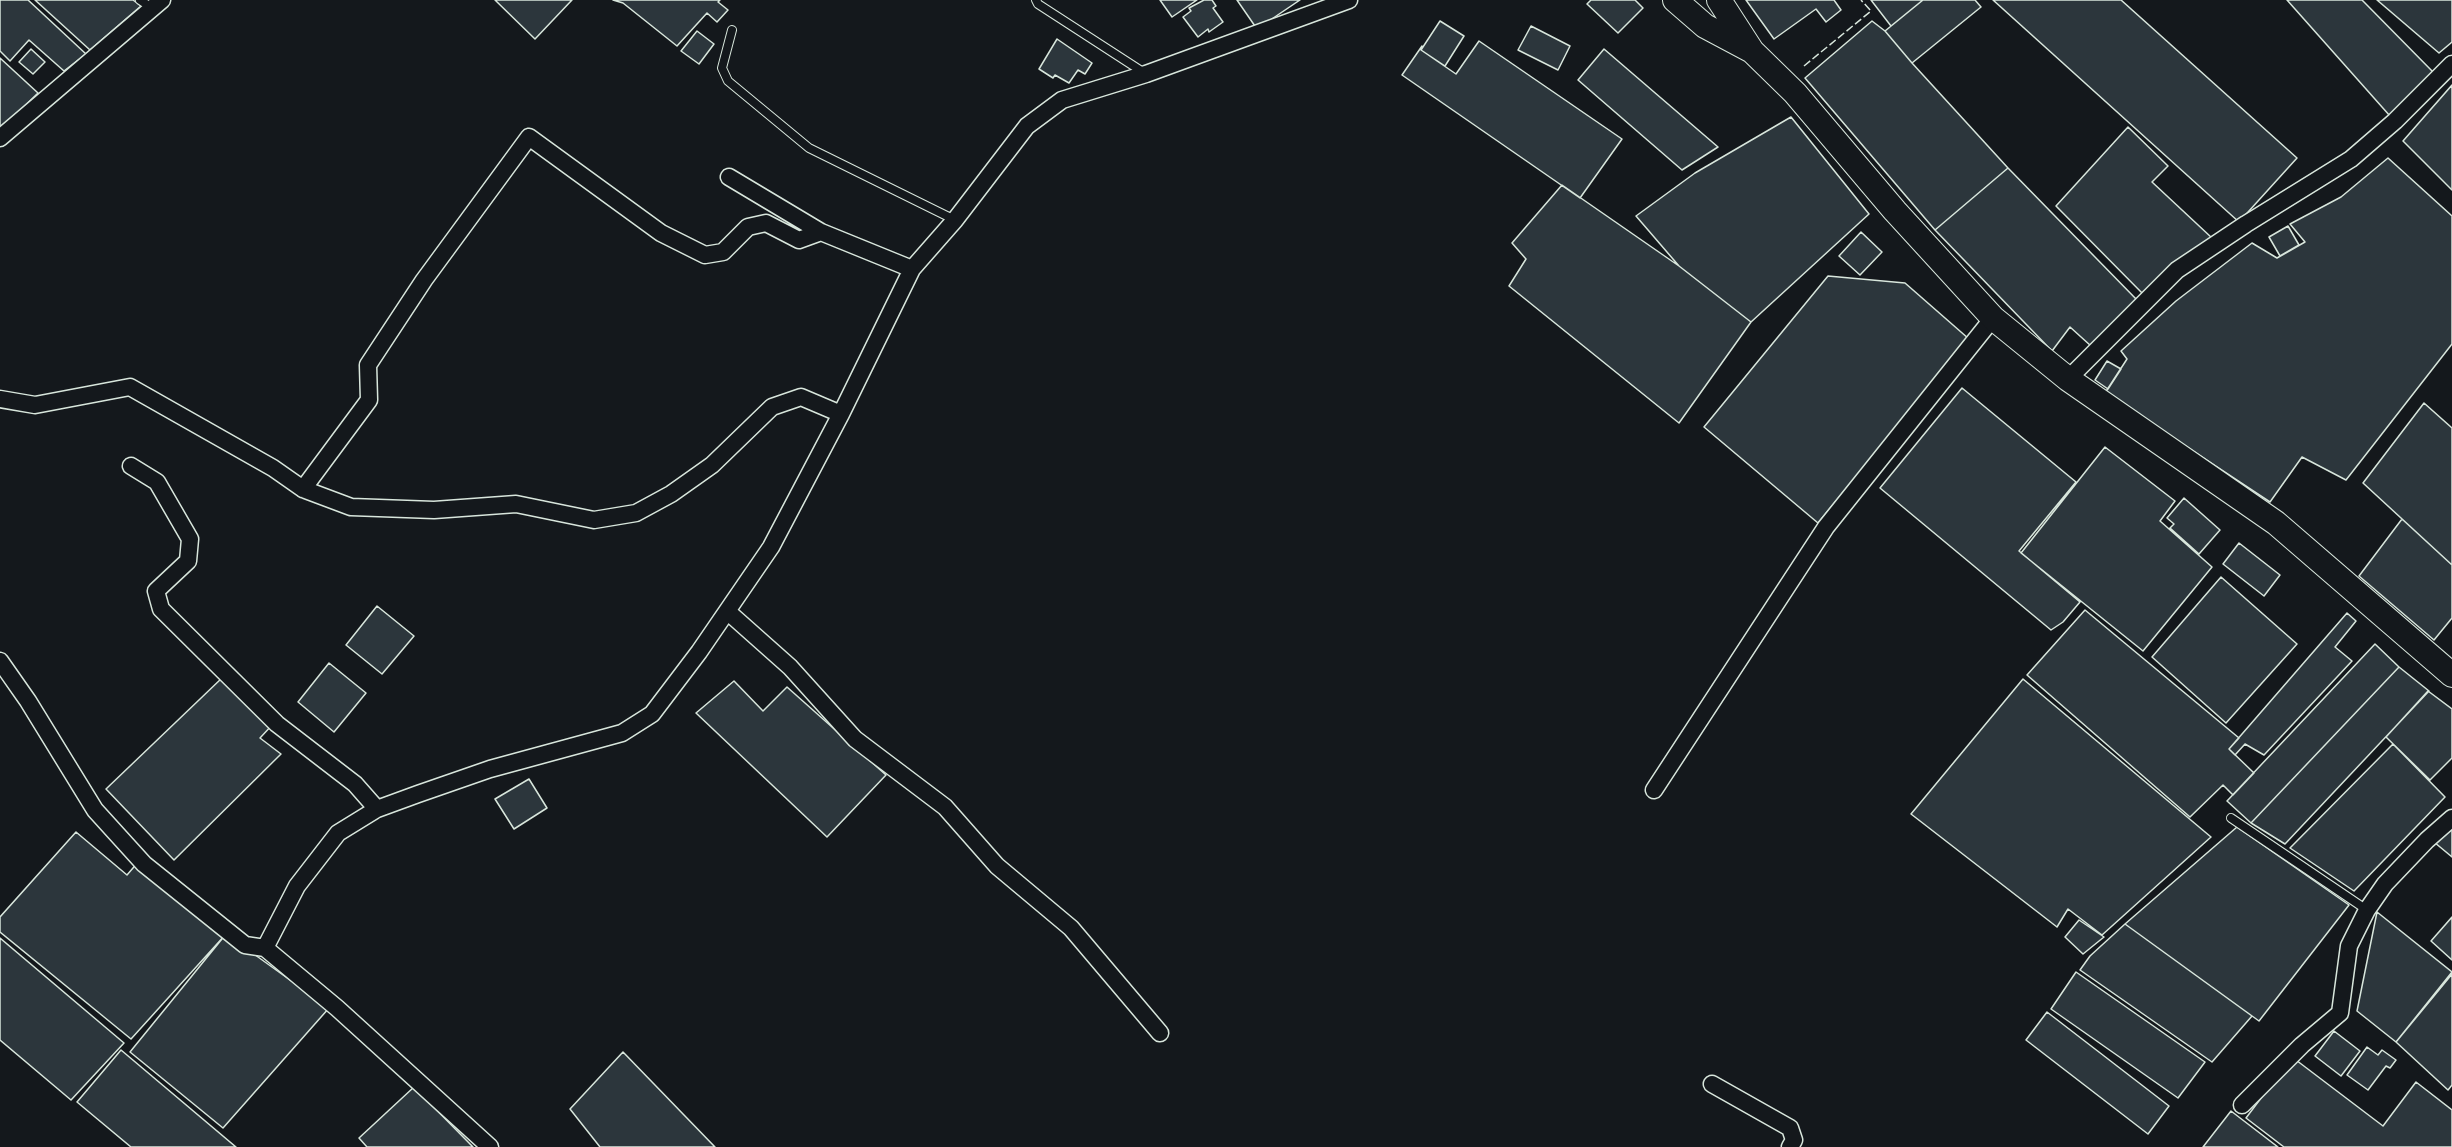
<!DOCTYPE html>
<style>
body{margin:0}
canvas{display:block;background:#14181c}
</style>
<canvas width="2452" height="1147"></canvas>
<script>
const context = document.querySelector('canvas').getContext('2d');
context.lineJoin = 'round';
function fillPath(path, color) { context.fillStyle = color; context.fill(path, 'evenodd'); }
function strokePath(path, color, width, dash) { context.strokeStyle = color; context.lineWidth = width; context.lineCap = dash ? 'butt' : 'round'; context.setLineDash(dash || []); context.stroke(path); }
const building = new Path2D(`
 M0,0H28L86,54L64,71L29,40L10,61L0,51Z
 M35,0H133L141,6L90,50Z
 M495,0H572L535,39Z
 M613,0H720L718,2L728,10L717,22L707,13L677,46L623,3Z
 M1160,0H1197L1172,17Z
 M1204,0H1212L1216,6L1213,8L1223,22L1209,32L1208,29L1198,37L1183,17L1191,11L1189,8Z
 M1237,0H1300L1257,29Z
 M1591,0H1635L1643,8L1618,33L1587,4Z
 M1746,0H1834L1841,10L1826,22L1816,9L1774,39Z
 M1871,0H1923L1891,26Z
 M1923,0H1975L1981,7L1912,63L1885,31Z
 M1993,0H2121L2297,158L2239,222Z
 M2287,0H2362L2435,74L2390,116Z
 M2377,0H2452V42L2439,53Z
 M1440,21L1464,36L1445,66L1421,50Z
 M1872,21L1885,31L1912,63L2008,168L1935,230L1805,78Z
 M1531,26L1570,46L1558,70L1518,50Z
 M697,31L714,44L699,64L681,51Z
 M1057,39L1092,63L1085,74L1078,70L1069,83L1055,75L1053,78L1039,69Z
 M1479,41L1622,139L1580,198L1402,75L1422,46L1421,50L1456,74Z
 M31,49L45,62L33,74L19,62Z
 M1604,49L1718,147L1682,170L1578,80Z
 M0,58L38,93L0,130Z
 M2452,85V190L2403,141Z
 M1791,117L1869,214L1751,322L1679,266L1636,216L1695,173Z
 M2128,127L2168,166L2152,182L2212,238L2145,296L2056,206Z
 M2388,158L2452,216V344L2346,480L2302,457L2270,502L2105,393L2127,359L2121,351L2176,301L2252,243L2277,258L2305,242L2290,224L2341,197Z
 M2008,168L2137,300L2091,346L2070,327L2052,351L1935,230Z
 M1562,185L1679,266L1751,322L1679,423L1509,286L1526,259L1512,243Z
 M2288,226L2299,245L2280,256L2269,237Z
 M1861,232L1882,252L1860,275L1839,256Z
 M1828,276L1905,283L1969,339L1818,523L1704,427Z
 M2107,361L2121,369L2108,389L2095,380Z
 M1962,388L2076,482L2019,551L2080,602L2063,622L2051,630L1880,488Z
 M2424,403L2452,428V565L2363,483Z
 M2105,447L2175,501L2160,521L2212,567L2143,651L2021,553Z
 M2184,498L2220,530L2199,554L2170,528L2174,524L2167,518Z
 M2402,519L2452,565V618L2434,640L2359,576Z
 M2239,543L2280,575L2264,596L2223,564Z
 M2221,577L2297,644L2226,723L2152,657Z
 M377,606L414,636L382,674L346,645Z
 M2085,610L2239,738L2229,749L2254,773L2233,795L2223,785L2190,817L2027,675Z
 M2347,613L2356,621L2335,647L2352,661L2264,755L2245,744L2235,755L2229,749Z
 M2375,644L2399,667L2251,823L2227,801Z
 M329,663L366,693L334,732L298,702Z
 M2399,667L2429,691L2285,844L2251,823Z
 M223,677L273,724L260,738L281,754L174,860L106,789Z
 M2023,679L2211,837L2102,935L2068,909L2057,927L1911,814Z
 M734,681L763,711L787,687L886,775L827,837L696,713Z
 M2428,691L2452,709V758L2430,780L2386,737Z
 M2393,744L2445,797L2354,891L2290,848Z
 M529,779L547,808L514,829L495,799Z
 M2452,826V857L2434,842Z
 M2237,827L2349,905L2259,1021L2125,924Z
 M76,832L127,875L139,861L226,934L131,1039L0,932V917Z
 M2377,912L2452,972L2396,1042L2357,1011Z
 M2452,917V960L2431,941Z
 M2079,920L2104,937L2083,954L2065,937Z
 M2125,924L2252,1016L2212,1062L2080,970L2090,956Z
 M226,934L329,1008L223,1128L130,1052Z
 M0,938L124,1043L71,1100L0,1040Z
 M2076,972L2205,1062L2178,1098L2051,1009Z
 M2452,974V1085L2448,1090L2396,1042Z
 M2047,1012L2169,1106L2148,1134L2026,1040Z
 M2334,1031L2360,1051L2341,1076L2315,1056Z
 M2367,1047L2378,1055L2382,1050L2396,1060L2390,1068L2386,1066L2368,1090L2347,1075Z
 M121,1050L236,1147H131L77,1102Z
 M623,1052L715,1147H600L570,1109Z
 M2292,1057L2383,1126L2416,1082L2452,1110V1147H2284L2246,1118Z
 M414,1087L473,1147H367L359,1138Z
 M2231,1111L2278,1147H2203Z`);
fillPath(building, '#2c363c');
strokePath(building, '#d8e6dc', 1.5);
const lane = new Path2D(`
 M140,0L152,8
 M1036,0L1038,4L1146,74
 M732,30L722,68L728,81L809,148L955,220
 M2231,818L2367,910`);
const street = new Path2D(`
 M0,138L162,0
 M729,177L821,232L912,269
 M2068,379L2177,270L2246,224L2351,159L2395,121L2452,64
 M0,399L35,405L130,387L273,468L303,489L351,507L434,510L516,504L594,520L636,513L671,494L712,465L772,407L801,397L841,414
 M131,466L157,482L190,539L188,561L156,591L161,609L277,724L355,784L377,809
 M303,489L369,400L368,365L424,280L529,137L661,233L705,255L723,252L748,227L766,223L799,240L821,232
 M727,611L790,667L855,739L945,807L997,866L1071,928L1160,1033
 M0,661L28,701L95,810L144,864L245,945L265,948
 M1654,790L1826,527L1993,318
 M1712,1084L1790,1128L1794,1140L1790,1147
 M2242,1105L2302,1045L2340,1013L2349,946L2367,910L2385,884L2427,840L2452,818
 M490,1147L337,1008L265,948L297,886L338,833L377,809L418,794L490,769L622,733L652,714L699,652L771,547L841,414L912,269L955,220L1027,126L1062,100L1146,74L1349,0`);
const secondary = new Path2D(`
 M1675,0L1705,26L1752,51
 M1719,0L1752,51L1795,93L1895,211L1993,318L2068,379L2276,523L2452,675`);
strokePath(lane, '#d8e6dc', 10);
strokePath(street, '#d8e6dc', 19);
strokePath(secondary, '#d8e6dc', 26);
strokePath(lane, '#14181c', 8);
strokePath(street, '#14181c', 16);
strokePath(secondary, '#14181c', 24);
strokePath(new Path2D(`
 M1804,66L1871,11L1861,0`), '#d8e6dc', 1.5, [8, 3]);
</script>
